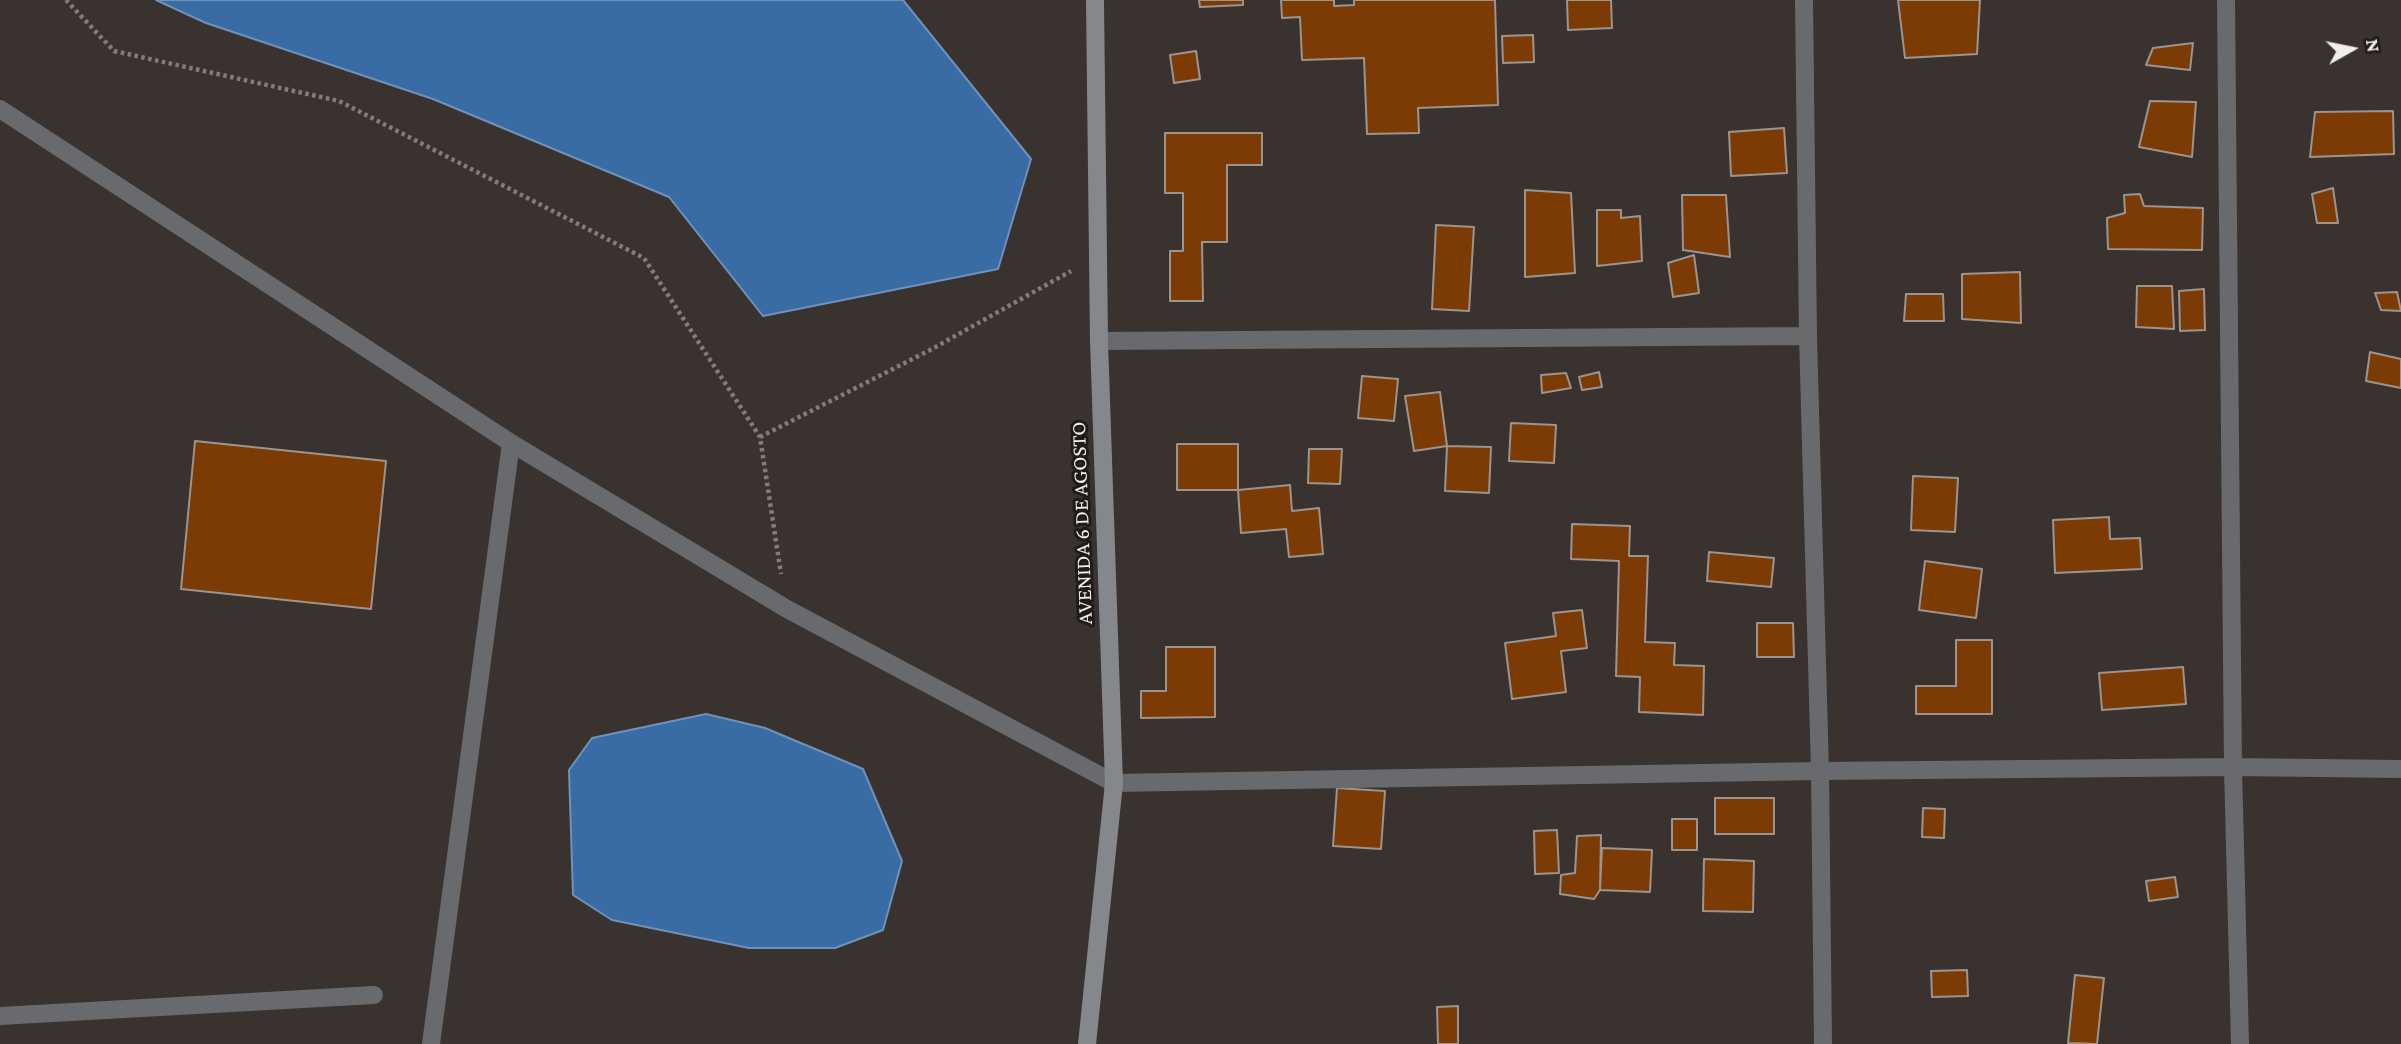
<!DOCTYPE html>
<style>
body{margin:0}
#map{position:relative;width:2401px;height:1044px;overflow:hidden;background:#39322e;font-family:"Crimson Pro",serif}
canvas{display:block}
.north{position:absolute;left:2317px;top:14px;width:70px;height:70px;-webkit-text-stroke:5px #1e1b19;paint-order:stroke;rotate:81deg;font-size:19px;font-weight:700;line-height:28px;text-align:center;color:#f2eeeb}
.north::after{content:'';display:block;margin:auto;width:24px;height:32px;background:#f2eeeb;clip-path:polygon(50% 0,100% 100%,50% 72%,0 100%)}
</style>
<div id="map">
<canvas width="2401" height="1044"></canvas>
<div class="north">N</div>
</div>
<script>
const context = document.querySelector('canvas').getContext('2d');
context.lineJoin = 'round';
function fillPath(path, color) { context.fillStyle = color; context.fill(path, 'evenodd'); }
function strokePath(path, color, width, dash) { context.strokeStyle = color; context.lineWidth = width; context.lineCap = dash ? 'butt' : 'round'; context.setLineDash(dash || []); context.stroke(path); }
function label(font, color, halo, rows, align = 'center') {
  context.font = font + ' "Crimson Pro",serif'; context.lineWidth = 6; context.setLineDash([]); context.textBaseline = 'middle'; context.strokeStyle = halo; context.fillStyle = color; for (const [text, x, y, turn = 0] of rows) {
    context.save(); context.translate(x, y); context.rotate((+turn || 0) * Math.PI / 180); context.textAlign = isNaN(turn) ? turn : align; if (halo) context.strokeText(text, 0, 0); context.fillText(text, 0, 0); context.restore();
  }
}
const water = new Path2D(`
 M156,0H903L1031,159L998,269L763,316L669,197L433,99L206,23Z
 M706,714L765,728L863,769L902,861L883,930L835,948H749L612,920L573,895L569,770L592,738Z`);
fillPath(water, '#396ba5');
strokePath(water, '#7092ba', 2);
const building = new Path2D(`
 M1199,0H1243V5L1200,7Z
 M1281,0H1334V6L1354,5V0H1495L1498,105L1418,108L1419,133L1367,134L1364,58L1302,60L1300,17L1282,18Z
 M1567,0H1611L1612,28L1568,30Z
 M1898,0H1980L1977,54L1905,58Z
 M1533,35L1534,62L1503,63L1502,36Z
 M2193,43L2190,70L2146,65L2153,48Z
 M1196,51L1200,79L1174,83L1170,55Z
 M2150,101L2196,102L2192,157L2139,147Z
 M2393,111L2394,154L2310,157L2315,112Z
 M1784,128L1787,173L1731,176L1729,132Z
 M1165,133H1262V165H1227V242H1202L1203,301H1170V251H1183V193H1165Z
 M2333,188L2338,223H2317L2312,194Z
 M1525,190L1571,193L1575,273L1525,277Z
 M2140,194L2144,206L2203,208L2202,250L2108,249L2107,218L2125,213L2124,195Z
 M1682,195H1726L1730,257L1683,250Z
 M1597,210H1621V218L1640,216L1642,261L1597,266Z
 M1436,225L1474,227L1469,311L1432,309Z
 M1694,255L1699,293L1673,297L1668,263Z
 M2020,272L2021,323L1962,319V274Z
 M2137,286H2172L2174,329L2136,327Z
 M2204,289L2205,330L2180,331L2179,291Z
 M2397,292L2401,311L2381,310L2375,293Z
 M1906,294H1943L1944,321H1904Z
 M2370,352L2401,359V388L2366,381Z
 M1599,372L1602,387L1582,390L1579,377Z
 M1566,373L1571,388L1542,393L1541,375Z
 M1362,376L1398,379L1394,421L1358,418Z
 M1440,392L1447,446L1414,451L1405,396Z
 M1511,423L1556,425L1554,463L1509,461Z
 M195,441L386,461L371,609L181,589Z
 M1177,444H1238V490H1177Z
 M1447,446L1491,447L1489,493L1445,491Z
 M1309,449H1342L1340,484L1308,483Z
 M1913,476L1958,478L1955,532L1911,530Z
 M1290,485L1292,511L1319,508L1323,554L1289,557L1286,529L1241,533L1238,490Z
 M2109,517L2110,539L2140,538L2142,569L2055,573L2053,520Z
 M1572,524L1630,526L1629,556H1648L1645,642L1675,643L1674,665L1704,666L1703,715L1639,712L1640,677L1616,676L1619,561L1571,559Z
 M1709,552L1774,558L1771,587L1707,581Z
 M1925,561L1982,569L1976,618L1919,610Z
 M1582,610L1587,648L1561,651L1566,692L1512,699L1505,643L1556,636L1553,613Z
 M1757,623H1793L1794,657H1757Z
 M1956,640H1992V714H1916V686H1956Z
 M1166,647H1215V717L1141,718V691H1166Z
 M2183,667L2186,704L2102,710L2099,673Z
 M1337,788L1385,791L1381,849L1333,846Z
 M1715,798H1774V834H1715Z
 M1923,808L1945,809L1944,838L1922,837Z
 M1672,819H1697V850H1672Z
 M1557,830L1559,873L1535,874L1534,831Z
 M1601,835L1600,890L1594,899L1560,894L1561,875L1575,873L1577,836Z
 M1602,848L1652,850L1650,892L1600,890Z
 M1704,859L1754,861L1753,912L1703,911Z
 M2175,877L2178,897L2149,901L2146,881Z
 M1967,970L1968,996L1932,997L1931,971Z
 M2075,975L2104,978L2097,1044L2068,1043Z
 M1458,1006V1044H1438L1437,1007Z`);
fillPath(building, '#7c3b05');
strokePath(building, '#9c948f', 2);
strokePath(new Path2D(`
 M66,0L114,51L339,101L644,258L760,437L781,574
 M760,437L932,349L1071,271`), '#837d79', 4.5, [3.5, 3.5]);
strokePath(new Path2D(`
 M1804,0L1808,336L1820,771L1823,1044
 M2226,0L2233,767L2240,1044
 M0,109L511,443L787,609L1114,783L1820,771L2233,767L2401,769
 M1099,341L1808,336
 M0,1016L374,995
 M431,1044L511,443`), '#686a6d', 18);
strokePath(new Path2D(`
 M1087,1044L1114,783L1099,341L1095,0`), '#84888d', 18);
label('21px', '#f2eeeb', '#1e1b19', [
 ["AVENIDA 6 DE AGOSTO",1082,523,-92]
]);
</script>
